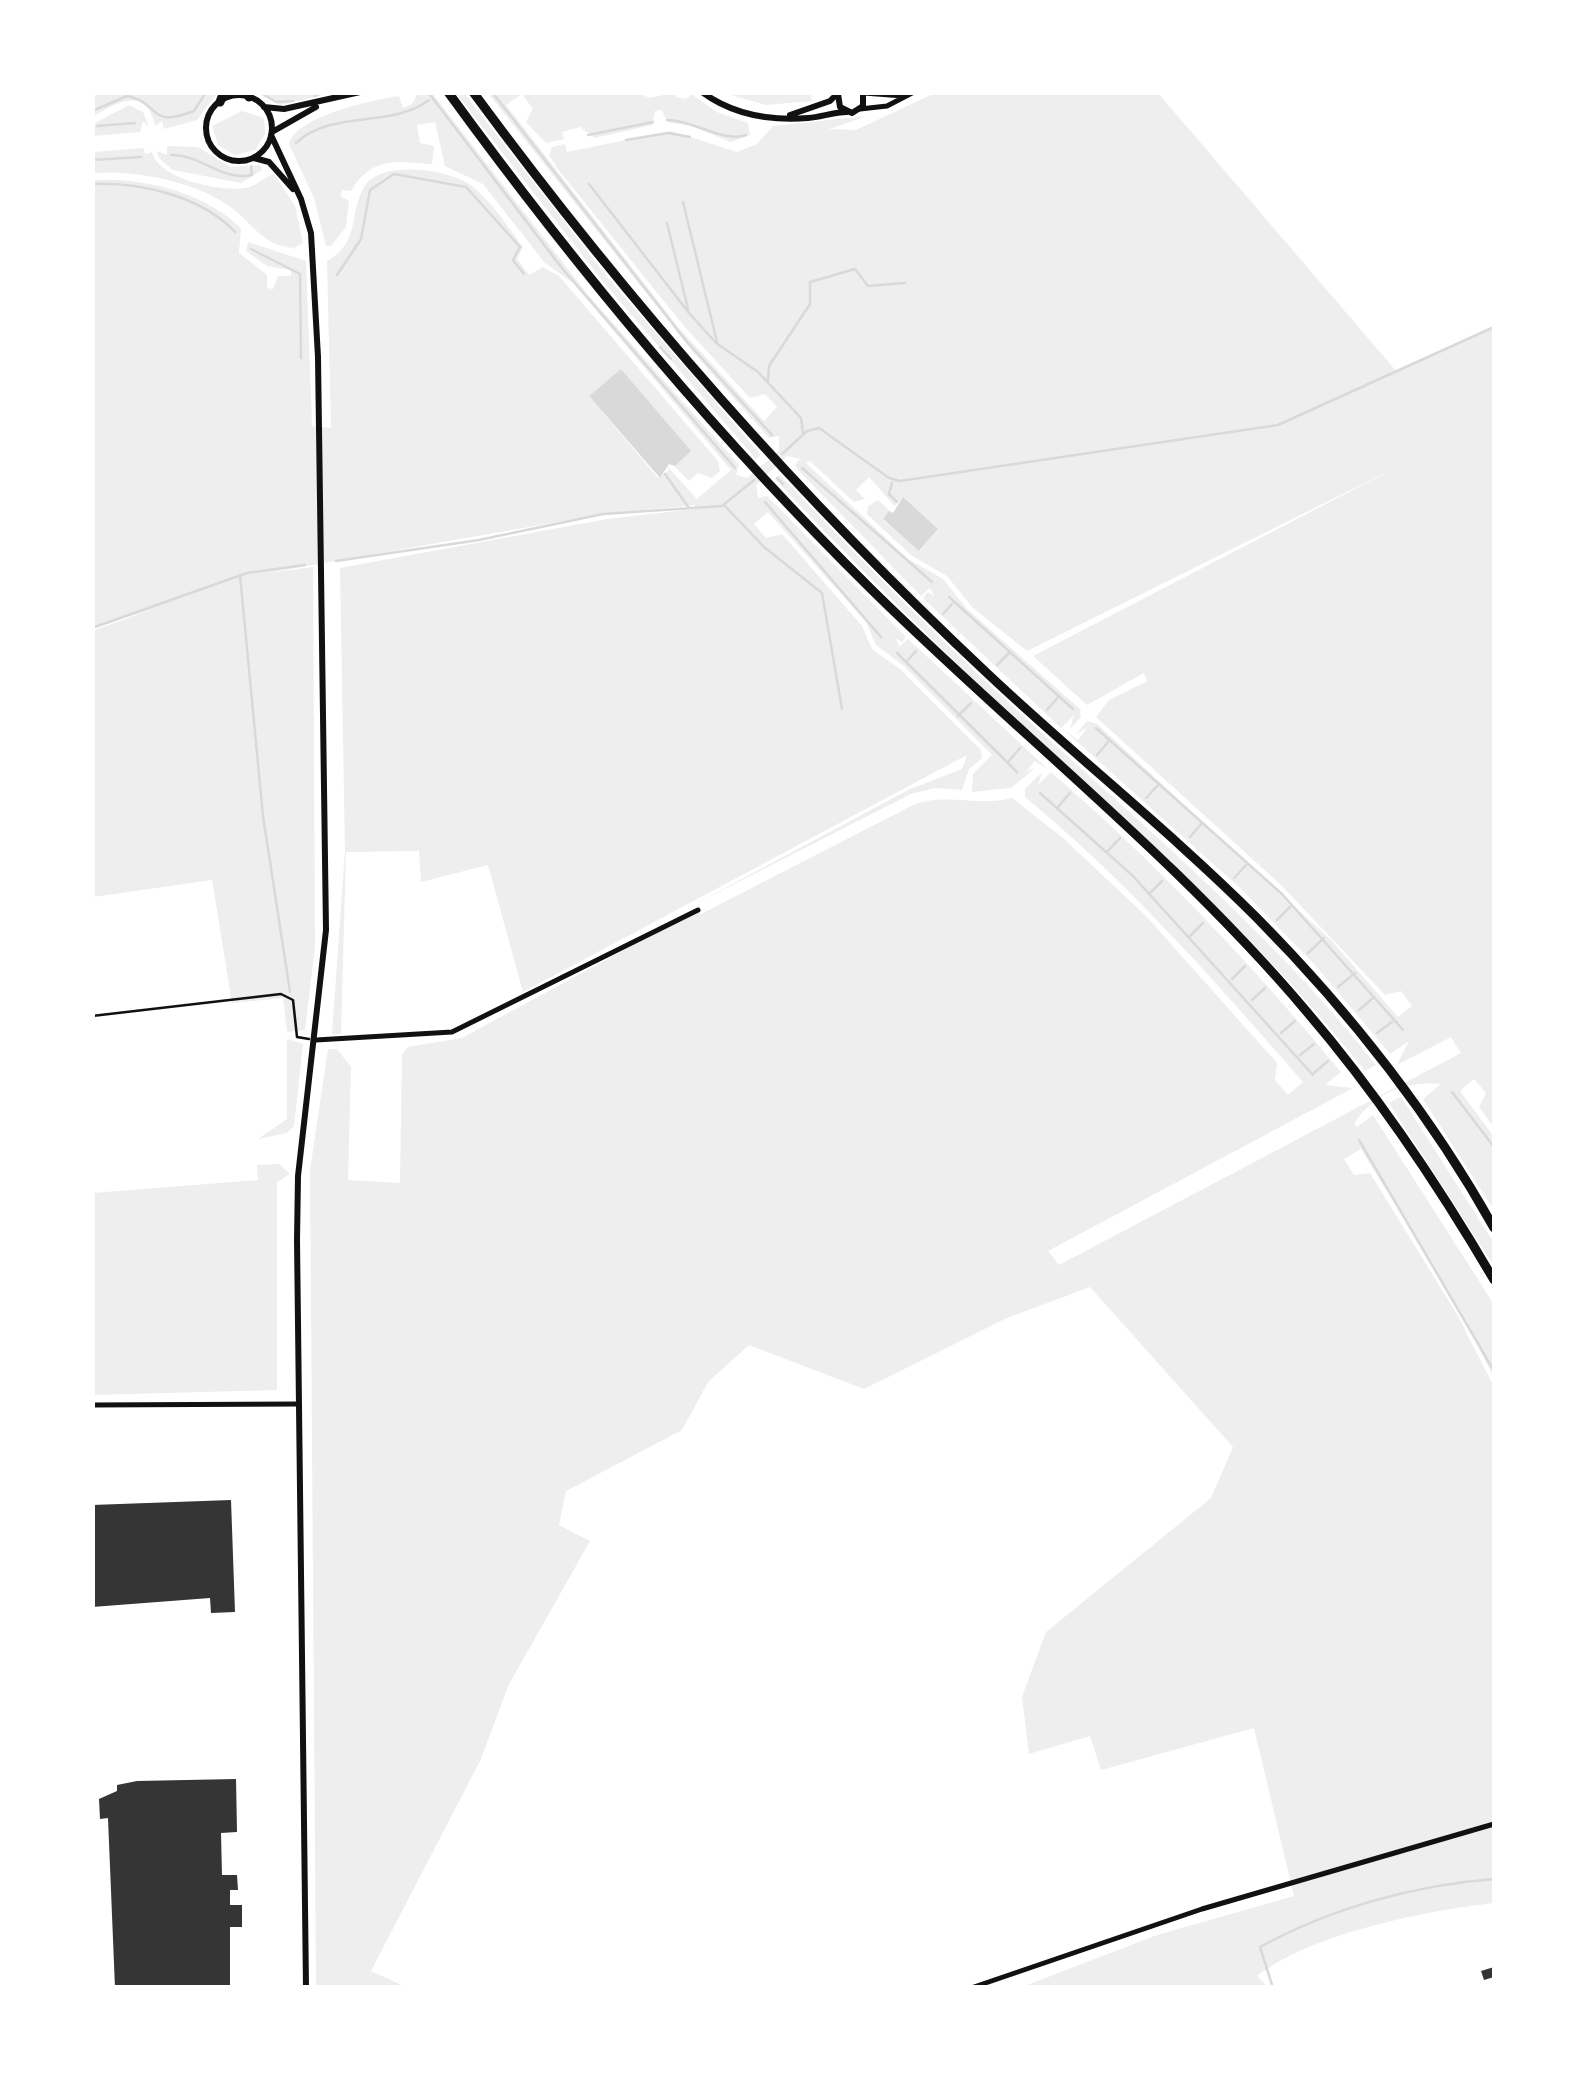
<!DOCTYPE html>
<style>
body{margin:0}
#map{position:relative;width:1587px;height:2080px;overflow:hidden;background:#fff;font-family:"Noto Sans",sans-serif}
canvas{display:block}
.frame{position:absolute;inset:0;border:95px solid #fff;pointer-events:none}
</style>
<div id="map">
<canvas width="1587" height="2080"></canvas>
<div class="frame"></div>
</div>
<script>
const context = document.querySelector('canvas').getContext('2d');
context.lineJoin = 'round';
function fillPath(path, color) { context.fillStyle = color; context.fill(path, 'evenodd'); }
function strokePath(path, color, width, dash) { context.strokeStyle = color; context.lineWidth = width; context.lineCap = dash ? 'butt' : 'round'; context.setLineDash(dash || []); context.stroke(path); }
fillPath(new Path2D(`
 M634,92L650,98L676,92V97L686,99L691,94L717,112L748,123L750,135L731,142L692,126L667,122L662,110L655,111L652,125L595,138L580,127L562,132L564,139L546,143L526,122L533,109L522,94L506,105L678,327L764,421L777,407L765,394L750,398L683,325L557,168L549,155L552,147L565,144L567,152L671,131L737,152L757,144L773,126L867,116L829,129L856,130L935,93H1158L1397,372L1494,327V1128L1479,1107L1486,1093L1474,1079L1460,1091L1494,1137V1210L1423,1099L1441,1084C1406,1080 1373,1094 1354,1124L1357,1127L1373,1115L1493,1303L1494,1378L1460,1310L1361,1149L1344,1159L1354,1175L1370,1173L1458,1316L1494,1387V1903C1424,1911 1313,1933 1257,1976L1268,1987H1022L1157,1935L1294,1896L1254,1728L1101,1770L1090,1736L1029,1754L1022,1697L1046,1632L1211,1498L1233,1447L1090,1287L1007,1318L864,1389L749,1345L708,1382L682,1430L566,1491L559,1525L590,1541L508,1686L481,1759L371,1971L406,1987H316L310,1170L328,1049H337L351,1067L348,1180L400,1183L402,1054L408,1047L462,1038L698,910L701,914L915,804C948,793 979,807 1012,798L1063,838L1146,916L1277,1063L1275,1080L1288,1095L1303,1082C1215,981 1129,883 1025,797V789L1042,772L1038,785L1051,772C1156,863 1253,965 1341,1072L1325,1085L1353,1088L1048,1251L1059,1265L1461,1053L1451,1037L1397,1065L1409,1041L1390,1054L1315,965L1240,888L1063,729L1078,740L1087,728L1076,734L1087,721L1097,724L1332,941L1398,1017L1412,1006L1401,991L1385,995L1281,885L1096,717L1109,700L1147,681L1144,673L1087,705L1033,656L1401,465L1027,651L972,607L947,576L912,556L867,514L868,506L878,500L893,514L889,512L883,520L920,551L938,529L903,498L894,506L897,509L869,477L856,490L865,499L854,502L810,461L806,463L908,559L943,579L967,609L1080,709L1081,717L1070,729L1074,715L1061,728L923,598L928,592L934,596L930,588L921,596L798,470L795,465L800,459L787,456L756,485L758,498L767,496L906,637L902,642L896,638L899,647L908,639L1050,771L1035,761L1026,772L1035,768L1011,788L972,792L973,774L992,755L904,666L876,645L866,622L768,512L754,524L766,538L782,534L862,626L872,649L901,670L981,750L982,758L969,769L962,790L935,788L911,794L695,904L908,790L962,769L967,755L523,992L488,865L421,882L419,851L346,852L341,1034H332L345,851L340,568L607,519L695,509V505L603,514L267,573L313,567L315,947L305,1030L287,1032L283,998L232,1003L212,880L93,897L92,631L156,608L93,628V180C143,177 204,192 241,228L239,253L267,275V288L273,289L278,276H291V270L267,266L246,251L248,242L306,261L312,426L331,428L327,261C361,242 348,215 364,187C380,159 450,169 472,186C492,202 508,227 523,247L517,259L529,275L543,267L559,276L718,461L720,471L712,478L698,473L689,481L671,463L690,451L621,369L589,396L658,478L669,470L667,466L697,499L731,470L573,283L545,263L483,184L445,166L435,122L417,125L420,143L434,146L432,164C396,161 372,156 351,191L342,190L340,196L349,201L346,227L331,246H326L314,198L289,144C296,116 373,100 399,96L403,108L412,104L418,93H432L588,295L739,465L736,475L747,478L779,451V436L769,438L692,351L488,93Z
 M92,93L93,92L217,93L197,120L164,129L162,121L155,126C148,85 115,102 93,117Z
 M257,93H332L280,105Z
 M456,93H464L609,279L761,455L756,459L604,283Z
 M724,93H810L812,101L766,105Z
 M129,105L143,112L149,127L143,121L140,132L93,136V124Z
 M242,111L264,118L265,134L255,150L235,155L218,145L212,126Z
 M167,146L198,147L230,167L260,165L262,170L241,183L173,170L159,158L157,151L167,155Z
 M144,148L145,154L152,152C158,179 220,192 245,188C256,187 264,177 274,174L295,206L303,243L294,248C260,246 250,218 223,202C188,180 133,170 93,173V152Z
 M780,475C865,565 952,652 1044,735C1161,841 1278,941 1376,1065L1365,1071C1258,935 1128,822 1001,705C923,632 848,557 775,479Z
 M287,1039L303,1044L294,1126L287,1133L258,1139L287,1119Z
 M1401,1097L1494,1243V1266L1389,1103Z
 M279,1164L290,1174L277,1182V1390L93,1395V1193L258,1180L257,1165Z`), '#eee');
fillPath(new Path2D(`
 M621,369L691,451L675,466L669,464L660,478L589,396Z
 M903,497L938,529L919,551L883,519L889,511L893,513Z`), '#d9d9d9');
strokePath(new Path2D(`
 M260,92L276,102L293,101
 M428,92L561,267L735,468
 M492,92L687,342L772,435
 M314,96L324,92
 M92,111L127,96C162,103 146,129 194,111L206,92
 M667,120C693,120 723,143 746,135
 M97,126L135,123
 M588,135L653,122
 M626,140L668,133L690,137
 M296,143C332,109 391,129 429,100
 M171,155C203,155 220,181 252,175L251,166
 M92,160L141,157
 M92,184C141,182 201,196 235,232
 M589,184L689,313L716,343L758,372L801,418L803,433
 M683,202L717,342
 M667,223L688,309
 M251,249L300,274L301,358
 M337,275L361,239L370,190L394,174L466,187L520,247L513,260L524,274
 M660,347L671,359
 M768,381L769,366L810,304V282L855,269L868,286L905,283
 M782,454L807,431L819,428L889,478L900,481L1278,425L1494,327
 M802,468L932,582
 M665,474L689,508
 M777,478L783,484
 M892,483L889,494L897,502
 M765,502L881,637
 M725,506L764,547L822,593L842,709
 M336,561L479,540L603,514L722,506L754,480
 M240,575L263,816L290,992
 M949,597L1073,709
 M943,614L952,604
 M92,628L247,573L305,565
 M897,653L1017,772
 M907,661L916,651
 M997,665L1010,652
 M1047,710L1059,696
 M958,716L971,703
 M1096,728L1282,894L1403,1030
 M1097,755L1109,741
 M1008,762L1020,748
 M1040,793L1133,876L1313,1075
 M1146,798L1159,784
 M1058,807L1070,793
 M1190,837L1202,823
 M1107,852L1120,838
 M1234,878L1247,864
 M1149,894L1162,881
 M1277,920L1290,907
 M1190,936L1203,923
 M1308,953L1324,938
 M1232,979L1245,966
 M1338,987L1355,973
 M1252,1000L1265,988
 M1359,1010L1373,998
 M1281,1033L1295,1021
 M1377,1033L1392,1022
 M1300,1055L1314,1044
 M1314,1073L1328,1061
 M1452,1092L1494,1147
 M1359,1140L1494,1371
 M1273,1988L1260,1947C1331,1908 1415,1885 1494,1879`), '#d9d9d9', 2.5);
fillPath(new Path2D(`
 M231,1500L235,1612L211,1613L210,1598L92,1607V1505Z
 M236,1779L237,1832L221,1833L222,1875H237L238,1890H230V1905H242V1927H230V1988H115L108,1818L100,1819L99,1799L117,1791V1785L137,1781Z
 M1494,1967V1977L1484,1980L1481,1971Z`), '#353535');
strokePath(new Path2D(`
 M92,1016L281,994L293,1000L297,1037L309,1039`), '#111', 2.5);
strokePath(new Path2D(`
 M864,93L903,96
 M860,109L887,106L914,92
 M316,1040L452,1032L698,910
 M92,1405L298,1404
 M971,1988L1202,1909L1494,1824`), '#111', 5);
strokePath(new Path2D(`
 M702,92C733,115 770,121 808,118C821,117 834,112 847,112
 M838,94L840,107L852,113L863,106V92
 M206 128a33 33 0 1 1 66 0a33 33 0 1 1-66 0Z
 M264,107L284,109L360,92
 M790,115L830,101L838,93
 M272,132L316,107
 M271,135L301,199L311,233L318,357L326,930L298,1176L297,1240L306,1988
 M254,158L269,162L293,189`), '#111', 6);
strokePath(new Path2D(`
 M245,92L249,97
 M448,92C576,268 717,437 872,590C1016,732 1177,858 1307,1012C1379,1096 1439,1186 1494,1280
 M473,92C627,301 799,497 988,674C1076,757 1171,832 1256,917C1348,1010 1431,1115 1494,1228
 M220,102L224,92`), '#111', 9);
</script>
